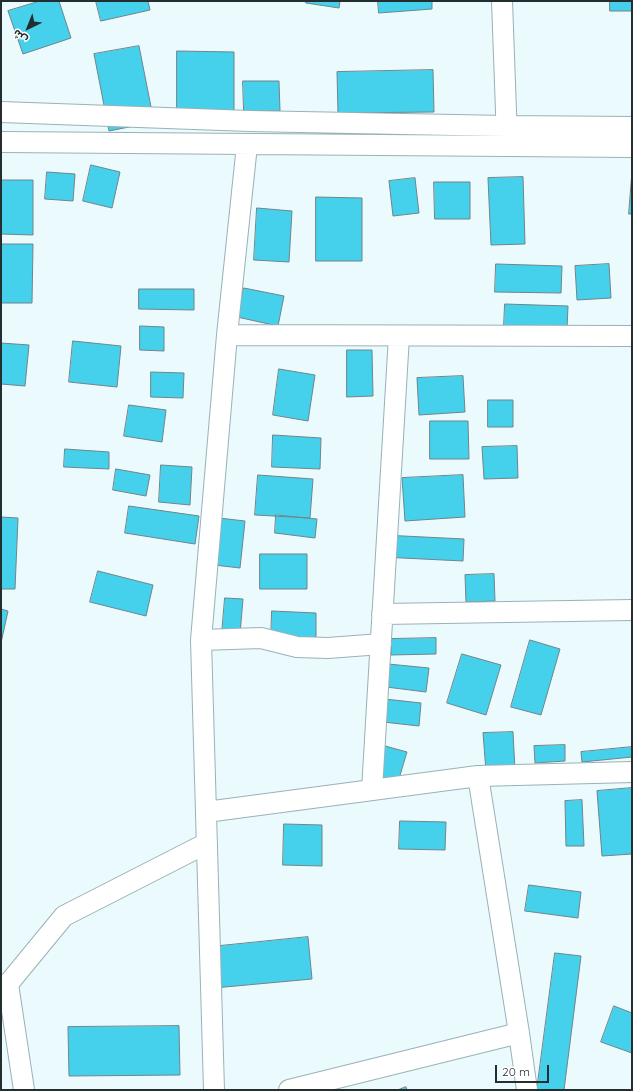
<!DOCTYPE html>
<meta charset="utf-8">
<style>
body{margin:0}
#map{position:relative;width:633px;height:1091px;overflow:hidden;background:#eafafd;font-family:Quicksand,"Noto Sans Arabic",sans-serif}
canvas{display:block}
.frame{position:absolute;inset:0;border:2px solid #242e30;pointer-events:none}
.north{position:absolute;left:8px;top:8px;width:40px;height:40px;-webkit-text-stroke:3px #fff;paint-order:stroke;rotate:223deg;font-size:11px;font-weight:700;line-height:16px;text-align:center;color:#242e30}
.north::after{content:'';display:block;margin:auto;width:14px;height:18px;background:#242e30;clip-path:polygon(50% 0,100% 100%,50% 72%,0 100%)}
.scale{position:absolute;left:495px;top:1065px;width:54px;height:18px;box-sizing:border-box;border:2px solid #242e30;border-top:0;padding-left:5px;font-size:12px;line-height:14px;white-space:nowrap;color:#242e30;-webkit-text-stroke:3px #fff;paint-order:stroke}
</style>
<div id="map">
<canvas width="633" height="1091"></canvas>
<div class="frame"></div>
<div class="north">ش</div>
<div class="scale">20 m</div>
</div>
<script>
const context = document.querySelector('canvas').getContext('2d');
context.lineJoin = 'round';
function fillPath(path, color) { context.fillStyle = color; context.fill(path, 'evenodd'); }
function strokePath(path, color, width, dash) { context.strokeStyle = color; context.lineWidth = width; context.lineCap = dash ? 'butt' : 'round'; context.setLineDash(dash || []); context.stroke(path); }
const building = new Path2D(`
 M40,1H59L71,38L23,54L8,11Z
 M96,1H148L150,10L101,21Z
 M306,1H340L339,8L306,3Z
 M378,1H432V9L379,13Z
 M610,1H632V11H610Z
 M139,46L154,122L109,131L94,54Z
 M177,51L234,52V117L177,116Z
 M433,70L434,112L338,113L337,72Z
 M243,81H279L280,111H244Z
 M91,165L120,172L112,208L83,201Z
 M47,172L75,174L73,201L45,199Z
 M632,172V214H629Z
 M523,177L525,244L491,245L488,178Z
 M415,178L419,213L393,216L389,181Z
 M1,180H33V235L1,234Z
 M434,182H470V219H435Z
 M316,197L362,198V261H316Z
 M257,208L292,211L289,262L254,260Z
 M1,244H33L32,303H1Z
 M496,264L562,266L561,293L495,292Z
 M609,264L611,298L577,300L575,266Z
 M244,288L284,296L278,326L237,317Z
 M139,289H194V310L139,309Z
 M505,304L568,306L567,329L504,326Z
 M140,326L164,327V351L140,350Z
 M73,341L121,346L117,387L69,382Z
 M1,343L29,345L25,386L1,384Z
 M347,350H372L373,396L347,397Z
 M279,369L315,375L308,421L273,415Z
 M151,372L184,373L183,398L151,397Z
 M463,376L465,412L419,415L417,378Z
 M488,400H513V427H488Z
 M129,405L166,410L162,442L124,436Z
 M430,421H468L469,459H430Z
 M273,435L321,438L320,469L272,467Z
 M517,446L518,478L484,479L482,447Z
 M65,449L109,452V469L64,467Z
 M161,465L192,467L190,505L159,502Z
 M116,469L150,475L146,496L113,490Z
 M258,475L313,479L310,518L255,515Z
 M463,475L465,517L405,521L402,478Z
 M129,506L199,516L195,544L125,533Z
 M276,515L317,519L315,538L275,533Z
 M1,517L18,518L15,589H1Z
 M219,518L245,521L240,568L214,565Z
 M383,535L464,539L463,561L382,557Z
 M260,554H307V589H260Z
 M98,571L153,585L146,616L90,602Z
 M494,574L495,601L466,602L465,575Z
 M225,598L243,599L240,634L222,633Z
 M1,609L8,611L1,643Z
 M272,611L316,613V642L271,640Z
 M436,638V654L391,655V639Z
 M530,640L560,649L541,715L511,707Z
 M462,654L501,665L486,715L447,703Z
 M388,664L429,668L426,692L386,687Z
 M385,699L421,703L419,726L383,722Z
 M513,732L515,770L486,771L483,733Z
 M565,745V761L535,763L534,746Z
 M385,746L407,752L398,782L377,776Z
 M632,747V757L582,762L581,752Z
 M632,788V854L602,856L597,791Z
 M582,800L584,846H566L565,801Z
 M400,821L446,822L445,850L399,849Z
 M284,824L322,825V866L283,865Z
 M529,885L581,892L578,918L525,911Z
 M308,937L312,979L214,988L210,947Z
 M555,953L581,956L564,1090H537Z
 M614,1006L632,1013V1053L601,1042Z
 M179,1026L180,1075L69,1076L68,1027Z
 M406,1087L407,1090H398Z`);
fillPath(building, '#45d1eb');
strokePath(building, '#6e858b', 1);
const minor = new Path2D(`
 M502,1L507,139
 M1,112L249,121L506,126L632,127
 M1,142L632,147
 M227,335L632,336
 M382,614L632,610
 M201,640L261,638L297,647L328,648L381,644
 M478,776L519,1033L527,1090
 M372,790L399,336
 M206,812L478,776L632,772
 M8,984L24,1090
 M1,985L8,984L64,916L207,843
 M214,1090L201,640L227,335L247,145
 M289,1090L519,1033`);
strokePath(minor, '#99b2b7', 22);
strokePath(minor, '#fff', 20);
</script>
